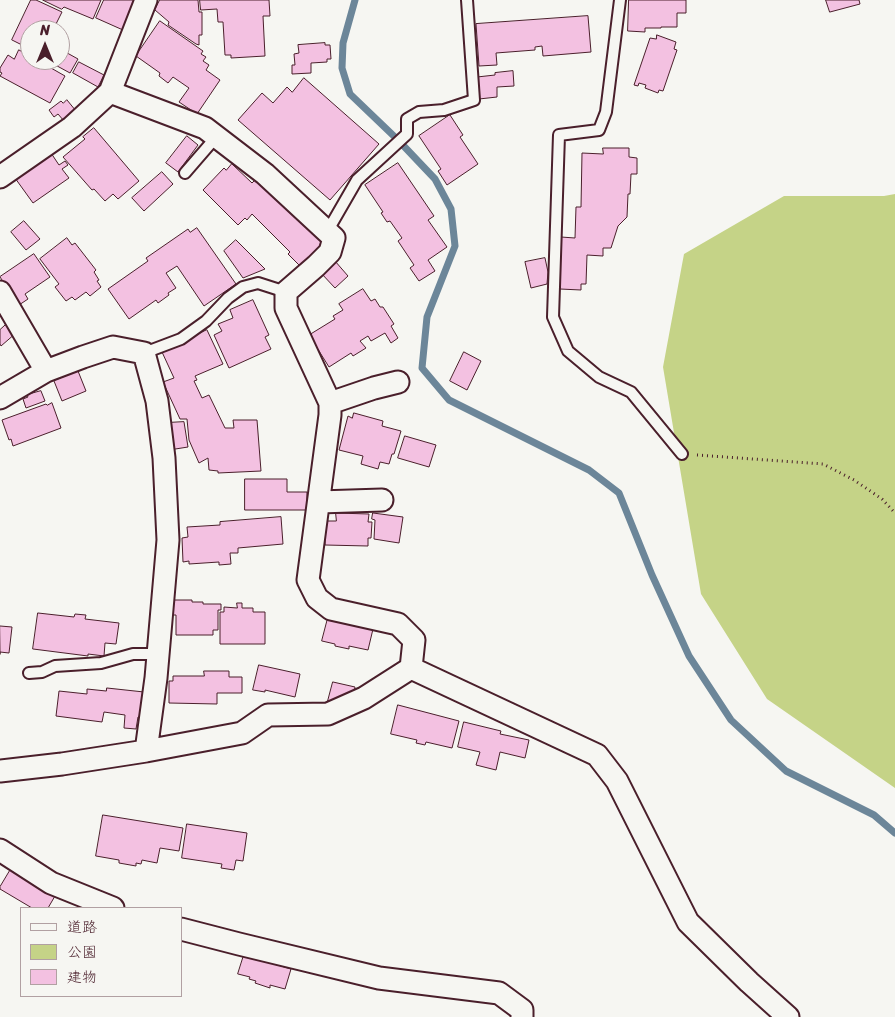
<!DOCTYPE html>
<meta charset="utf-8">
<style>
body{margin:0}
#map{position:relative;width:895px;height:1017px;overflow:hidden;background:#f6f6f2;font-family:Sriracha,"Klee One",sans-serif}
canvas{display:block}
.legend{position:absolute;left:20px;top:907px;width:162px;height:90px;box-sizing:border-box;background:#f6f6f2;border:1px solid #b1a0a2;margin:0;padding:6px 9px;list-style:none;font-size:15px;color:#4a1f2b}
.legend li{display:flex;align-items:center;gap:10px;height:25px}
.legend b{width:25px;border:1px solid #b1a0a2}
.north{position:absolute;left:20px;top:20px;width:50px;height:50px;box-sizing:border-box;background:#f6f6f2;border:1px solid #b1a0a2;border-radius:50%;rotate:0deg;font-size:14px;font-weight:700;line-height:20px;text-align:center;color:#4a1f2b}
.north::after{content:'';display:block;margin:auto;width:18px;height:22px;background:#4a1f2b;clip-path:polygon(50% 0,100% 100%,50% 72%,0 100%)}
</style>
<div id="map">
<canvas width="895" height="1017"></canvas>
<ul class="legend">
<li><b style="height:6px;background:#f6f6f2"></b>道路</li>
<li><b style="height:14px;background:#c5d387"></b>公園</li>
<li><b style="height:14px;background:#f3c1e1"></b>建物</li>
</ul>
<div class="north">N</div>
</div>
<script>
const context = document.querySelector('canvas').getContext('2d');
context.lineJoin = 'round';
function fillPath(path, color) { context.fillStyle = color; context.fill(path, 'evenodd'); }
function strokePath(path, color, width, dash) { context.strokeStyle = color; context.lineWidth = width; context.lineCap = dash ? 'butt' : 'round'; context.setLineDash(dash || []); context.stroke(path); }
fillPath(new Path2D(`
 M895,194V788L767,699L701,594L663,367L684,254L784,196H884Z`), '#c5d387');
strokePath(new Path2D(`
 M355,0L343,43L342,68L350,94L398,140L435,179L451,209L455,246L427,317L422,368L449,400L589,470L619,493L652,575L689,656L731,720L786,771L874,815L895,833`), '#6c8699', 7);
const building = new Path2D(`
 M31,0H36L62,12L53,30H30V49L12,40Z
 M43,0H101L93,19L64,7L62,9Z
 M104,0H135L123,30L96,18Z
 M160,0H198L199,12H202V35H199V45L196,44L168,25L169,22L155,10Z
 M200,0H269L270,16H263L265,56L231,58V55H225L223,22H218L217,9L201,10Z
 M629,0H686V13H677V27H661V28H645V32L628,31Z
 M826,0H859L860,4L830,12Z
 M588,16L591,52L543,56L542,46L535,47V50L496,53L497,65L479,66L476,24Z
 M160,21L203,51L201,54L206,57L203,61L209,65L206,70L220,80L197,114L179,102L189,88L173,77L168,83L159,76L160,73L136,56Z
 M657,35L676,42L674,49L677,50L663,91L659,90L658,93L645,88L646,85L639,83L638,86L634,85L650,38L656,39Z
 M325,43V45H330L331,59H327V62L311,63V73L292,74V65H295L294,54L299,53L298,45Z
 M60,49L78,59L70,73L48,61L60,60Z
 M19,50L30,56V60H37L65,76L50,103L0,76L2,73L0,72V68L8,55L14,59Z
 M79,62L104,75L98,87L73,73Z
 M513,71L514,86L497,87V97L479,99L477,77L495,75V73Z
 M304,78L379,144L330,200L238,120L262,93L273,103L287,87L292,92Z
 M67,100L76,111L64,121L58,114L54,117L49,110L61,101L63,103Z
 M450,115L463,135L460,137L478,164L447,185L438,171L441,169L419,136Z
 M94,128L139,181L118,199L113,194L105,201L94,189L92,190L63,157L85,139L83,137Z
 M187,136L198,145L178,172L166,163Z
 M603,148H629V157L637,158V174H631L630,194H628L627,217L618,226L611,248H603V256L587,255L586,284H581V290L560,289L561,237L575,238L576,207H581L582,153L603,154Z
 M51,153L59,165L65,161L68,165L62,169L69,178L33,203L15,178Z
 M398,163L434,216L428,220L447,247L428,260L435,271L419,281L410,268L414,265L398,241L402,238L390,221L387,222L381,213L383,212L365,185Z
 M232,164L252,183L257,178L323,243L300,266L288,254L290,252L252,214L247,220L245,218L238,225L203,190L224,168L226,170Z
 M162,172L173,184L144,211L132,198Z
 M24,221L40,239L26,250L11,232Z
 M197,228L236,284L204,306L177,266L166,273L176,288L168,293L169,295L158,303L156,300L129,319L108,289L148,261L146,258L188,229L190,232Z
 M67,238L72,245L75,243L96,270L94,272L99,280L97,281L101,287L90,296L86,292L75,300L72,297L66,301L55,287L59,284L40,259Z
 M236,240L265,269L243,278L224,251Z
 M34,254L50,277L25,294L28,299L19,305L0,277Z
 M545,258L548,272L547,284L531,288L525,262Z
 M335,261L348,276L335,288L321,273Z
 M363,289L371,301L375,299L380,307H383L394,324L391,326L398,338L391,343L385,333L371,341L368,336L360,341L366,348L353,356L351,353L329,367L309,335L335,319L333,316L343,310L339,304Z
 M253,300L269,335L265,337L271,349L229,368L214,335L222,331L218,324L233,318L230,310Z
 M10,321L16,333L1,346L0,344V330Z
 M207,330L223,364L195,376L197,380L194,381L202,398L209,395L225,428H234L233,420H257L261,471L218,473V471L209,470L208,458L199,463L189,440L187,419H180L163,382L174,378L162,352Z
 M464,352L481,361L467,390L450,381Z
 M78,371L86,391L62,401L54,381Z
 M41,391L45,401L26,408L23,399L28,397L27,395Z
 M52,403L61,428L13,446L11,439L9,440L2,420L46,404L47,405Z
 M354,413L383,421L382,426L401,431L394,454H392L389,464L380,462L378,469L361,464L363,456L339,450L348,416L352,418Z
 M184,422L188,447L169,450L166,423Z
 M405,436L436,445L429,467L398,458Z
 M245,479H287V492H307V510H245Z
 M336,513L369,514L368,522H372L371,538H368V546L325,545V521H336Z
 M373,513L403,517L399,543L374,539L375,520L372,519Z
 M281,517L283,544L238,548V553H230L231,564L219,565V562L189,564V561L183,562L182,538L188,537L187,527L220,525V522Z
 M170,600H192V602H203V604H221V610H218V630H213V635H176V615H170Z
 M237,603H242V608H253V612H265V644H220V612H224V607L237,608Z
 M38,613L74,617L75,614L86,615L85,619L119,623L116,644L105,643L104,656L88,654V656L33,649Z
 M328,618L373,629L368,650L349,646V649L335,646V644L322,641Z
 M0,626L12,627L9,653L0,652V654Z
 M259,665L300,674L295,697L265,690V692L253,690Z
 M204,671H229V677H242V693H217V704L169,703V681H173V676H204Z
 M333,682L355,687L354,693L336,703L328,701Z
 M107,688L144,692L141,717H138L136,729L124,728L125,715L104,712L102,722L56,716L59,691L87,694V689L106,691Z
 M398,705L459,721L452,748L426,742L425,745L416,743L417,740L391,734Z
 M464,722L501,731L500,734L529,740L525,758L500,752L496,770L476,765L480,752L458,747Z
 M103,815L183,828L179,851L160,848L157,863L142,860L141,864L136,863V866L119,863V860L96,856Z
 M187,824L247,833L243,861L236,860L234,870L221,868L222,864L182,858Z
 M11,869L55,896L48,908H32L0,889V887Z
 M244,955L291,969L285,989L270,985V988L255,983L256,981L249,979L250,977L238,974Z`);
fillPath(building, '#f3c1e1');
strokePath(building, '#4a1f2b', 1);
const lane = new Path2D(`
 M620,0L606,112L599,130L559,135L553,317L568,351L599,377L631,392L682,454
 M185,173L217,136
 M327,232L357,180L407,134V119L419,112L444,110L474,100L467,0
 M144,353L181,339L206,321L228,298L243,287L258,283L286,292
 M29,673L42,672L55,666L101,663L133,654H158`);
const street = new Path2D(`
 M110,92L205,128L265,174L334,238L330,252L316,266L286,292V308L330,403V415L308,580L317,598L331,609L398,624L414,640L411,668
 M0,177L72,127L110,92L146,0
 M0,292L46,371
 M0,398L46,371L83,357L113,347L144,353L157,401L164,458L168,540L156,678L146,751
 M330,403L374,388L398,382
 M319,502L382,500
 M411,668L597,755L617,781L688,922L749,982L788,1017
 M0,771L62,764L146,751L242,733L268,715L328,714L364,698L411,668
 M0,850L51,883L113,908
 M181,929L239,944L379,978L499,993L522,1010V1017`);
strokePath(lane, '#4a1f2b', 14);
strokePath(street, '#4a1f2b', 25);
strokePath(new Path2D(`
 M697,455L823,464L854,480L882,499L895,513`), '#4a1f2b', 3, [1, 4]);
strokePath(lane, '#f6f6f2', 10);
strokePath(street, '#f6f6f2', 21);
</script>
